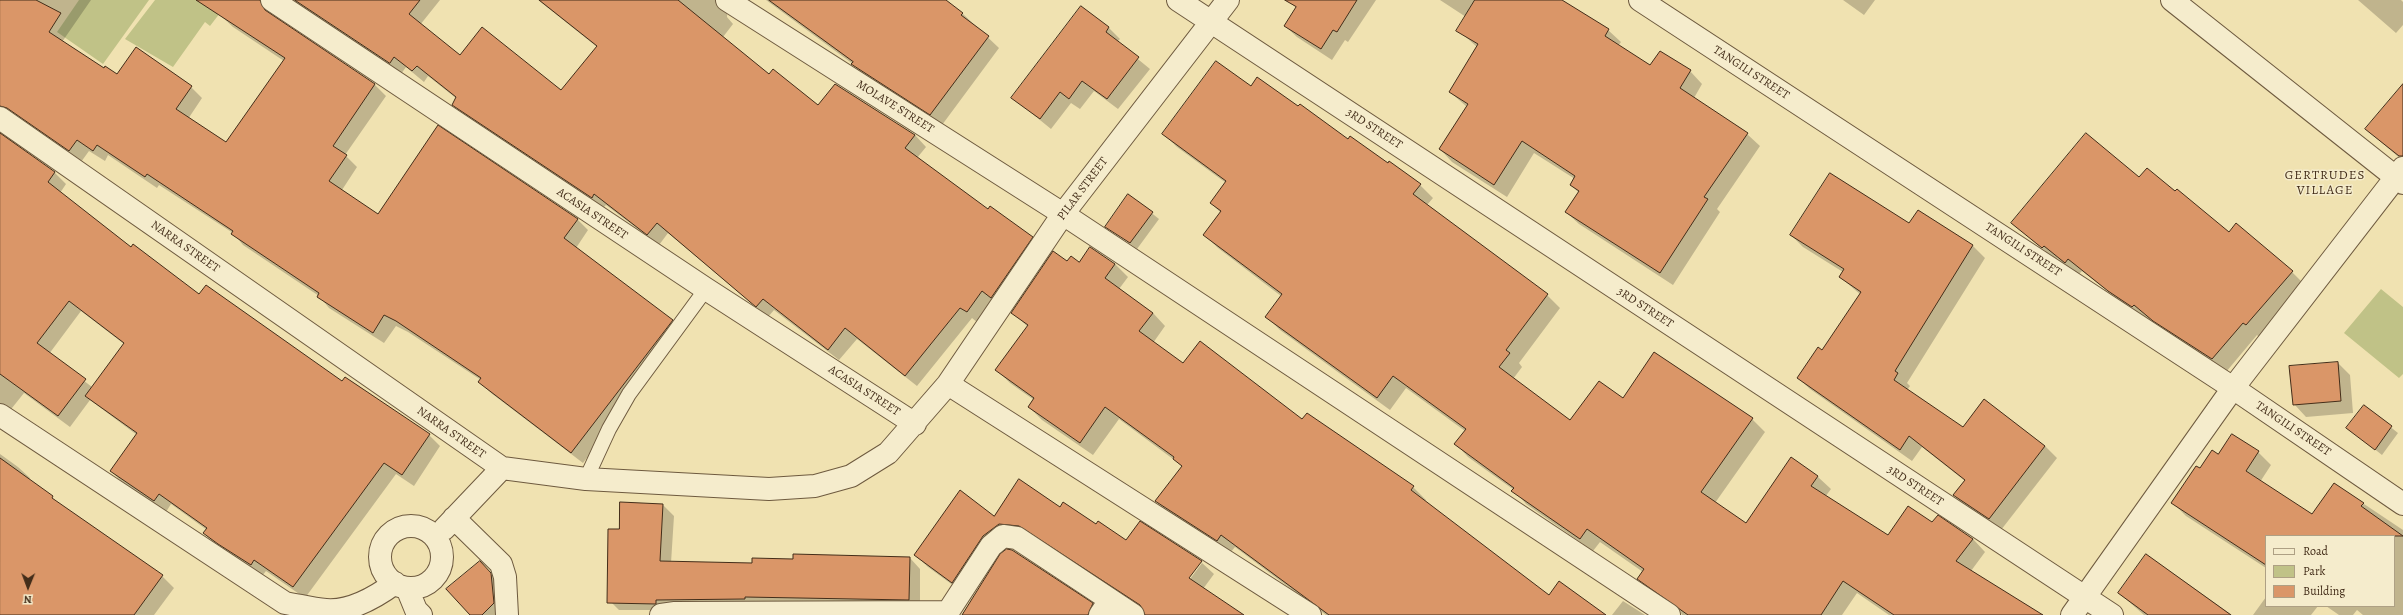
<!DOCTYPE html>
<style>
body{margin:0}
#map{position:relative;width:2403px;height:615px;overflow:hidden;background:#f0e2b1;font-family:Alegreya,serif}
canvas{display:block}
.legend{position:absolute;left:2265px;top:535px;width:130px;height:72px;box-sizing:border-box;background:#f5eccc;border:1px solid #aea084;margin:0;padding:5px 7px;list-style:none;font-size:12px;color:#432d19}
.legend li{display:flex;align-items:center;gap:8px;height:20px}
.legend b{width:20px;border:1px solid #aea084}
.north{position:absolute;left:8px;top:567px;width:40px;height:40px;-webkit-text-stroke:3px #f5eccc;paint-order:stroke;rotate:181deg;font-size:11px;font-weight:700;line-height:16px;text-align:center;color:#432d19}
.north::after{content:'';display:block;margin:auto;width:14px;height:18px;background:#432d19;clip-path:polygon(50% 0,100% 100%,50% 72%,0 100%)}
</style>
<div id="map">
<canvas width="2403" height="615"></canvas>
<ul class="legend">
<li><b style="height:5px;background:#f5eccc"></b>Road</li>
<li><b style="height:11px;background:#c0c287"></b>Park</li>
<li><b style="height:11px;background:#da9668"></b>Building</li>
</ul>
<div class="north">N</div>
</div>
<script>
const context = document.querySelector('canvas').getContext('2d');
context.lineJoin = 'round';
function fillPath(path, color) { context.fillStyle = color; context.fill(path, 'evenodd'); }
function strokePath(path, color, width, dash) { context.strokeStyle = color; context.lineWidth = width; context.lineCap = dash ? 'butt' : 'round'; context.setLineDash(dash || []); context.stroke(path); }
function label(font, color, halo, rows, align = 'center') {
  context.font = font + ' Alegreya,serif'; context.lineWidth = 3; context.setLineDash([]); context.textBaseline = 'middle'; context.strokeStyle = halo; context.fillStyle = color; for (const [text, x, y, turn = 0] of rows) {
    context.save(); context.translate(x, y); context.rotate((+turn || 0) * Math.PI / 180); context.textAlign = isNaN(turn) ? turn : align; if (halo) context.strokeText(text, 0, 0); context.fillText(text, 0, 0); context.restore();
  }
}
fillPath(new Path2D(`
 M79 0H149L103 64 57 32Z
 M155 0H230L210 26 205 22 173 67 125 39Z
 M2381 289 2403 307V374L2399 378 2344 333Z`), '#c0c287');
fillPath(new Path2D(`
 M0 0H91L62 42 104 70 118 76 191 87 202 98 188 119 227 144 284 61 233 27 221 16 232 0H277L270 11 273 17 375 85 386 96 345 155 357 167 342 190 379 215 577 219 588 230 576 248 672 321 683 332 583 463 491 393 480 382 481 380 408 332 396 326 384 343 329 308 319 296 243 245 233 233 159 185 157 188 108 155 105 161 89 151 81 162 0 109Z
 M290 0H440L420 25 460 56 561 91 597 47 538 0H736L728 4 727 17 733 24 723 37 770 75 818 106 915 135 926 147 917 158 988 210 1032 237 1043 249 978 323 972 318 917 386 857 339 839 360 774 310 768 317 668 233 659 245 606 205 603 208 464 116 453 104 457 99 428 76 424 82 406 67 401 74Z
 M766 0H944L962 13 999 48 942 125 863 75 853 64Z
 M1296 0H1376L1348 42 1345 40 1332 60 1297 37 1285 26 1297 8Z
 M1440 0H1560L1608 30 1621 42 1618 46 1651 67 1690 71 1702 84 1694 98 1747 134 1760 146 1717 209 1720 212 1673 285 1579 224 1566 212 1579 193 1571 185 1575 179 1534 153 1507 197 1452 162 1440 149 1467 107 1450 92 1477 47 1458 30 1466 17Z
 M1843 0H1875L1864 15Z
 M2358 0H2401L2403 2V25L2396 33Z
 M1109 28 1120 39 1117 42 1150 69 1118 109 1094 91 1080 109 1071 103 1051 129 1013 98Z
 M1251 88 1348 140 1420 185 1433 198 1427 205 1547 295 1560 308 1519 363 1522 367 1513 379 1571 421 1623 399 1752 419 1765 432 1715 503 1746 524 1791 458 1818 477 1831 489 1825 497 1888 537 1933 523 1938 517 1973 539 1985 552 1971 571 2036 615H1889L1857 593 1842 615H1682L1680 611 1651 592 1638 579 1643 572 1600 542 1593 551 1526 504 1514 490 1468 457 1456 444 1465 431 1406 388 1390 410 1280 330 1267 317 1281 296 1218 248 1205 235 1221 213 1211 203 1226 183 1177 147 1164 134Z
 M2403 90V161L2366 129Z
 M0 132 55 173 66 184 60 193 131 248 200 295 429 435 440 446 414 486 396 474 305 598 266 571 262 576 216 545 204 533 207 530 171 504 166 512 123 483 111 471 137 435 90 400 70 427 24 393 0 423ZM81 311 124 344 92 387 49 354Z
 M2139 178 2175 193 2229 233 2292 272 2305 285 2260 338 2257 335 2226 372 2124 304 2082 271 2078 275 2057 258 2056 260 2012 223Z
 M1129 195 1159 219 1137 249 1106 226Z
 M1918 211 1973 246 1985 258 1907 383 1910 386 1907 390 1963 428 1985 400 2045 446 2057 458 2001 530 1966 507 1954 495 1965 481 1922 447 1912 461 1810 389 1798 378 1822 351 1861 295 1840 277 1843 272 1803 247 1791 235 1909 224Z
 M1090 248 1115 264 1128 277 1119 289 1153 313 1165 326 1153 343 1183 365 1302 420 1307 414 1413 487 1426 500 1425 502 1549 597 1604 615H1326L1235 547 1230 553 1169 514 1156 501 1182 467 1177 462 1119 419 1093 455 1042 420 1029 407 1034 400 1010 383 997 370 1028 327 1013 313 1067 263H1079Z
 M2338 363 2350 375 2353 413 2306 417 2294 404Z
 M2364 406 2398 433 2382 455 2348 428Z
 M2258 452 2271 465 2260 482 2312 515 2334 484 2403 530V615H2363L2357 610 2353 615H2339L2326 606H2394V536H2266V568L2186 516 2173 503 2201 470 2219 456Z
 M0 454 18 467 30 478 29 480 63 507 162 576 174 588 154 615H0Z
 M663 505 674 516 671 563 753 564 794 560 910 558 920 569V610H619L608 599 620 530Z
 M1060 508 1126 541 1201 562 1214 574 1203 589 1242 615H1146L1144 611 1012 536 965 594 928 567 915 555 995 517ZM1199 563H1202L1187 583 1185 582Z
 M1001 555 1092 604 1103 615H962Z
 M2147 555 2232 615H2144L2119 593Z
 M486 569 497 580 500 610 495 615H471Z
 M2266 597V606H2318L2311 615H2253Z
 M1623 601 1645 615H1612Z`), '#0003');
const building = new Path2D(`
 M0 0H36L61 13 49 32 104 68 105 66 117 74 136 47 192 86 176 109 226 142 285 58 196 0H260L265 10 375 84 333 146 347 155 329 181 378 214 438 125 578 219 564 238 673 320 571 453 478 382 481 378 396 321 384 315 373 333 317 297 319 293 231 234 233 231 147 174 145 177 97 145 93 151 77 140 69 151 7 108 0 106Z
 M295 0H420L409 14 460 55 482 27 561 90 597 46 539 0H678L769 74 773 69 818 105 835 84 915 135 905 148 988 209 990 206 1033 237 991 298 982 291 967 312 960 308 905 376 845 328 828 350 763 299 756 307 657 223 647 235 594 194 592 198 452 105 456 97 417 66 412 71 394 57 390 63Z
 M769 0H946L963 13 961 15 989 36 930 115 851 64 853 62Z
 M1285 0H1357L1337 32 1333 30 1321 49 1284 26 1296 7Z
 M1475 0H1562L1609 29 1605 36 1650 65 1660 51 1691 70 1680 88 1748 133 1704 197 1708 199 1660 273 1565 212 1579 191 1570 185 1575 176 1522 141 1494 185 1439 149 1468 104 1449 92 1478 44 1456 31Z
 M1081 6 1109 27 1106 32 1139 57 1107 99 1082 81 1069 99 1060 92 1040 119 1011 98Z
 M1216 61 1251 86 1257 77 1298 106 1300 104 1348 139 1350 136 1388 163 1389 161 1421 184 1413 194 1548 294 1506 350 1510 353 1499 367 1570 420 1599 381 1623 398 1654 352 1753 418 1701 492 1746 523 1791 457 1818 476 1811 486 1888 535 1908 506 1932 522 1938 515 1973 539 1956 561 2043 615H1894L1843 581 1821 615H1688L1637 579 1644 569 1587 529 1580 539 1511 491 1514 488 1454 444 1466 429 1393 376 1377 398 1265 317 1282 294 1203 235 1221 211 1210 203 1226 181 1162 134Z
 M2403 84V156H2399L2365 129Z
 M0 133 55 172 48 182 131 247 133 244 199 294 206 285 342 381 345 377 430 434 402 475 384 463 293 587 254 560 251 565 218 544 203 533 207 528 159 494 154 501 110 471 137 433 85 396 124 343 69 301 37 343 86 379 58 416 0 374Z
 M2086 133 2139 177 2147 168 2175 191 2177 189 2229 232 2236 223 2293 271 2246 325 2243 323 2212 359 2153 321 2134 305 2132 307 2108 291 2068 259 2065 263 2044 246 2042 248 2011 223Z
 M1830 173 1909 223 1918 210 1973 245 1895 371 1898 373 1894 380 1963 427 1984 399 2045 446 1989 519 1953 495 1965 480 1909 436 1900 450 1797 378 1818 347 1822 350 1861 292 1839 277 1844 269 1790 235Z
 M1128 194 1153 212 1130 243 1105 227Z
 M1090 247 1115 264 1105 278 1153 313 1139 331 1183 363 1200 341 1302 419 1307 413 1414 486 1411 490 1549 595 1559 581 1606 615H1329L1221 535 1217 541 1155 501 1182 466 1173 459 1174 457 1105 407 1080 443 1028 407 1034 398 995 370 1028 325 1011 313 1053 251 1067 261 1071 256 1079 262Z
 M2338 362 2341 401 2293 405 2289 366Z
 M2364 405 2392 426 2375 450 2346 428Z
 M2232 434 2259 451 2246 471 2312 514 2334 483 2364 503 2361 506 2403 536H2266V565L2171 503 2196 466 2200 468 2212 450 2218 454Z
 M0 458 53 496 52 498 163 575 134 615H0Z
 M1019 479 1060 507 1063 502 1096 524 1098 521 1126 540 1140 521 1202 561 1189 578 1244 615H1145L1140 605 1019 526 999 524 983 536 952 583 914 555 960 490 994 516Z
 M620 502 663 504 660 561 752 563V558L793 559V554L910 557 909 600 745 597V599L656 600V604L607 603 608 529H619Z
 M1007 549 1012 550 1093 603 1088 615H962L1000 554Z
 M2146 554 2231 615H2148L2118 593Z
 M480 561 491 573 494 603 482 615H470L446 589Z`);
fillPath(building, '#da9668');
strokePath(building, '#432d19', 1);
const service = new Path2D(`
 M586 479 609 429 629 394 706 289`);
const minor = new Path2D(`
 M272 0 706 289 915 424
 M727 0 1063 214 1669 615
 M1178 0 2112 615
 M1640 0 2233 388 2403 504
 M2172 0 2403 183
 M0 118 502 468 586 479 769 489 815 486 851 476 888 453 948 384 1063 214 1228 0
 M948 384 1310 615
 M0 415 285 603C298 605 312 609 326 610 350 612 376 597 395 583
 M454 518 501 564 505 577 507 615
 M380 557a31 31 0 1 1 62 0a31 31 0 1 1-62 0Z
 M444 529 502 468
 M407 588 416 610 421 615
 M661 615 675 613 948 612
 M946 615 991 546 1003 536 1017 538 1133 615
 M1100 615 1110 600
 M2072 615 2233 388 2403 168`);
strokePath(service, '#6e5a3f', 16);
strokePath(minor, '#6e5a3f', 24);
strokePath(service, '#f5eccc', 14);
strokePath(minor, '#f5eccc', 22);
label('12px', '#432d19', '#f5eccc', [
 ["TANGILI STREET",1751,73,33],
 ["MOLAVE STREET",895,107,32],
 ["3RD STREET",1374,129,33],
 ["PILAR STREET",1083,189,-53],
 ["ACASIA STREET",592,214,34],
 ["NARRA STREET",185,247,35],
 ["TANGILI STREET",2023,250,33],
 ["3RD STREET",1645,308,33],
 ["ACASIA STREET",864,391,33],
 ["TANGILI STREET",2293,429,34],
 ["NARRA STREET",451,433,35],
 ["3RD STREET",1915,486,33]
]);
context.letterSpacing = '1px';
label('13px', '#432d19', '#f5eccc', [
 ["GERTRUDES",2325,176],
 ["VILLAGE",2325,191]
]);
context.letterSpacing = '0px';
</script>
